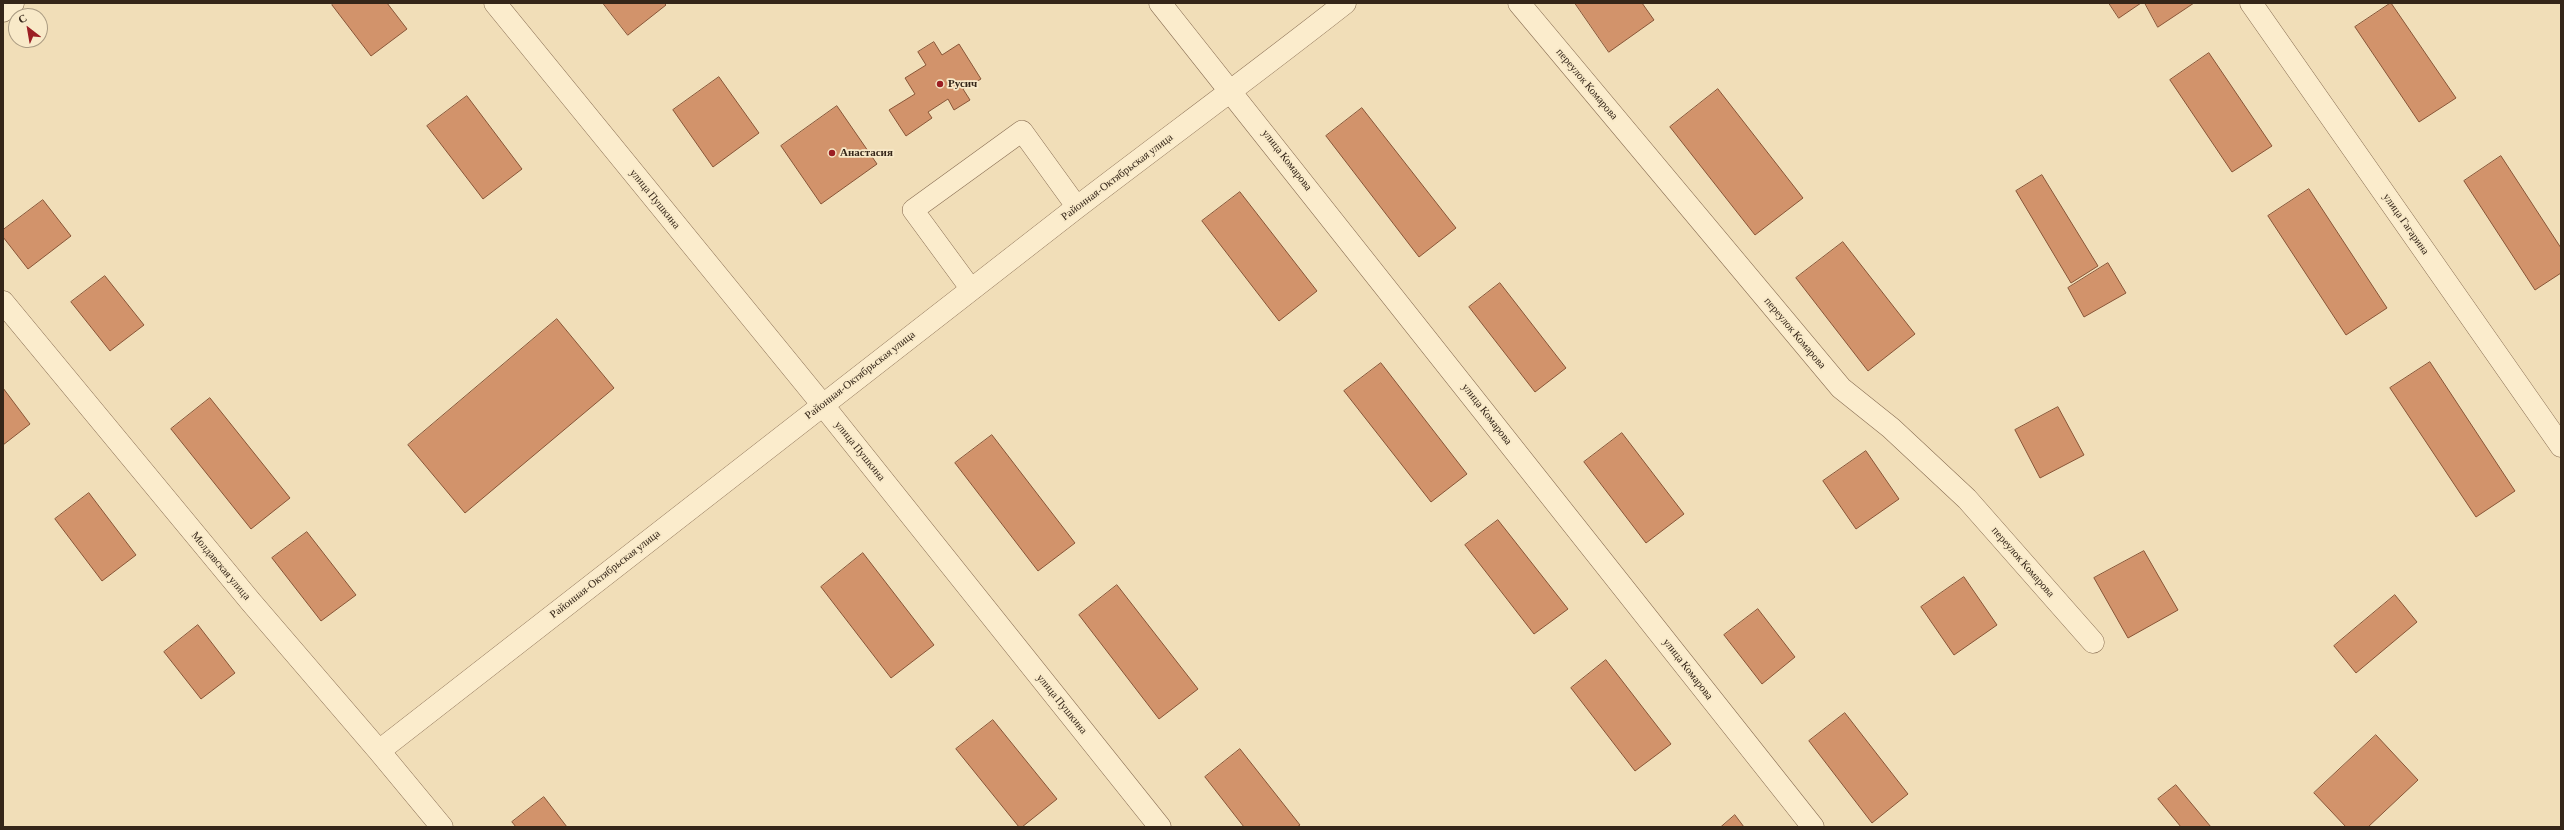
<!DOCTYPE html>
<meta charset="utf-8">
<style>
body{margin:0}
#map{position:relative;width:2564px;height:830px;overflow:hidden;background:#f1deb8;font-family:"Crimson Pro",serif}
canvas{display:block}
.frame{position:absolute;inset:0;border:4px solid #352619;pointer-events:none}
.north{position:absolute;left:8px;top:8px;width:40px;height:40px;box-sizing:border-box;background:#f8e9c8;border:1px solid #aa9b82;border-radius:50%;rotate:329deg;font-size:11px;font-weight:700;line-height:16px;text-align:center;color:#352619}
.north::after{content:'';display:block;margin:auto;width:14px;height:18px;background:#9b1e23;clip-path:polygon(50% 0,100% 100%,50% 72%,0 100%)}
</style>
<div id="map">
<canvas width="2564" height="830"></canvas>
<div class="frame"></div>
<div class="north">С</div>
</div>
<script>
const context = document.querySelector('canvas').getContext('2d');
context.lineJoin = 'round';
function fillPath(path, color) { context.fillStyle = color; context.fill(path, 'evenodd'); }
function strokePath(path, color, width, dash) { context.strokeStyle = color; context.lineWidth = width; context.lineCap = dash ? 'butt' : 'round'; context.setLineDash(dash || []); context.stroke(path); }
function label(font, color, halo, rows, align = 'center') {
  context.font = font + ' "Crimson Pro",serif'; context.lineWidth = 3.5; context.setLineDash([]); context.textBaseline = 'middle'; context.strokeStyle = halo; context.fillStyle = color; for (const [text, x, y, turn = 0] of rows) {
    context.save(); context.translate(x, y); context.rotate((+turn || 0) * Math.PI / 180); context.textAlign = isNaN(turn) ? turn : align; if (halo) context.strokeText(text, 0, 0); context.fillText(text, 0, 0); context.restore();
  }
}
const building = new Path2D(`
 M334 3H387L407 29 371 56 332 5Z
 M603 3H664L666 5 628 35Z
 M1575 3H1642L1654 20 1609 52Z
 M2109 3H2141L2119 18Z
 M2145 3H2194L2158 27Z
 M2391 3 2456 98 2419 122 2355 27Z
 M934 42 942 55 959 44 981 79 963 89 970 100 954 110 948 99 928 112 932 118 906 136 889 110 915 94 905 78 926 65 918 52Z
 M2209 53 2272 146 2232 172 2170 80Z
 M719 77 759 133 713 167 673 110Z
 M1718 89 1803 198 1755 235 1670 127Z
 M467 96 522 169 483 199 427 126Z
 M837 106 877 164 821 204 781 146Z
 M1362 108 1456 228 1419 257 1326 136Z
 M2501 156 2561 248V273L2535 290 2464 181Z
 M2042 175 2098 266 2071 283 2016 191Z
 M2309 189 2387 308 2346 335 2268 216Z
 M1240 192 1317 291 1279 321 1202 221Z
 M43 200 71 236 28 269 3 237V230Z
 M1843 242 1915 334 1868 371 1796 278Z
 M2108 263 2126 293 2084 317 2068 288Z
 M105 276 144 325 110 351 71 302Z
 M1500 283 1566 368 1535 392 1469 307Z
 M557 319 614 388 465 513 408 445Z
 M2430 362 2515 491 2476 517 2390 388Z
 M1381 363 1467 474 1431 502 1344 391Z
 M3 388 30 424 3 445Z
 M210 398 290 498 251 529 171 429Z
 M2058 407 2084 455 2040 478 2015 430Z
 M1622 433 1684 514 1646 543 1584 462Z
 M992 435 1075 543 1038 571 955 463Z
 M1866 451 1899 499 1856 529 1823 481Z
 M89 493 136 555 102 581 55 519Z
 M1498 520 1568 609 1534 634 1465 545Z
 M307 532 356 595 321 621 272 558Z
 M2144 551 2178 610 2128 638 2094 578Z
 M863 553 934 645 891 678 821 587Z
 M1964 577 1997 625 1954 655 1921 607Z
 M1117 585 1198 689 1159 719 1079 615Z
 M2395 595 2417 622 2356 673 2334 646Z
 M1758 609 1795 657 1762 684 1724 635Z
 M198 625 235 673 201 699 164 652Z
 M1606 660 1671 744 1635 771 1571 688Z
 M1845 713 1908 794 1872 823 1809 741Z
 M993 720 1057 799 1022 827H1019L956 749Z
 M2376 735 2418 780 2368 827H2346L2314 793Z
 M1240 749 1300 825 1297 827H1244L1205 777Z
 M2176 785 2211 827H2181L2158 799Z
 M544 797 567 827H516L512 822Z
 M1735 815 1744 827H1721Z`);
fillPath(building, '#d2936b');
strokePath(building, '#885537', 1);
const service = new Path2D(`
 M971 289 913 210 1022 131 1077 207`);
const minor = new Path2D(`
 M495 3 822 404 1160 827
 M1160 3 1813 827
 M1519 3 1841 388 1891 428 1967 499 2093 642
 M2251 3 2561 446
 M3 11 13 3
 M3 302 251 602 379 751 442 827
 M379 751C611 569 843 387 1076 208 1166 139 1256 73 1345 3`);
strokePath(service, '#886d52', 22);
strokePath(minor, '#886d52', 23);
strokePath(service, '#fbeccc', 21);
strokePath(minor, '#fbeccc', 22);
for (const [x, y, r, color] of [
 [940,84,4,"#9b1e23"],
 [832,153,4,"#9b1e23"]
]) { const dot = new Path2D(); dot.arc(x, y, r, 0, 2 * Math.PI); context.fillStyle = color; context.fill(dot); strokePath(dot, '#f8e9c8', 1.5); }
label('bold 11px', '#352619', '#f8e9c8', [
 ["Русич",948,84],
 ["Анастасия",840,153]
], 'left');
label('11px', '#352619', '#f8e9c8', [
 ["переулок Комарова",1587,84,50],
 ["улица Комарова",1287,160,52],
 ["Районная-Октябрьская улица",1117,177,-37],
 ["улица Пушкина",655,199,51],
 ["улица Гагарина",2406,224,55],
 ["переулок Комарова",1795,333,50],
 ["Районная-Октябрьская улица",860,375,-38],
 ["улица Комарова",1487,414,52],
 ["улица Пушкина",860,451,51],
 ["переулок Комарова",2023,562,49],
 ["Молдавская улица",221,566,50],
 ["Районная-Октябрьская улица",605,574,-38],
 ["улица Комарова",1688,669,52],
 ["улица Пушкина",1062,704,51]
]);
</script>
